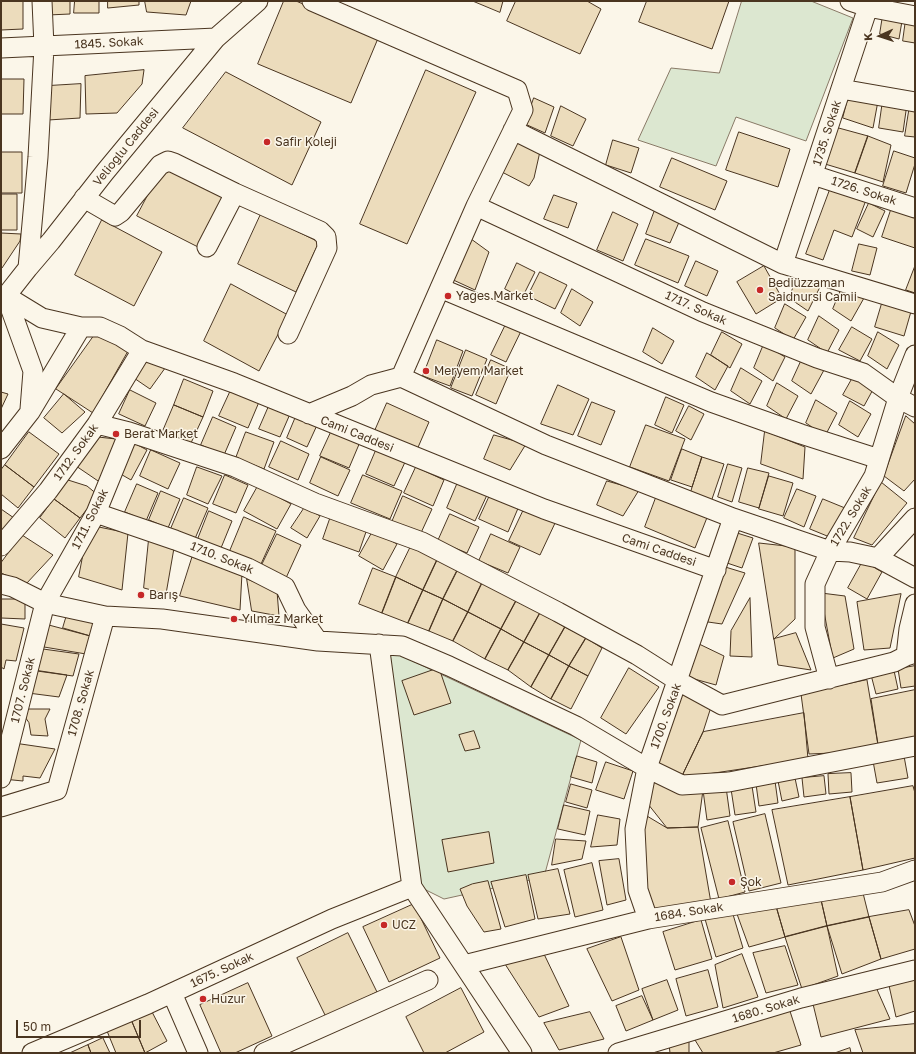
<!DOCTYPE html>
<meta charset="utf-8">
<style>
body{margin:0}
#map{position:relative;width:916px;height:1054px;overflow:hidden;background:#fbf6e9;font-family:"Golos Text",sans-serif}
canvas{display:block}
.frame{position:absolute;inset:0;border:2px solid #4a3520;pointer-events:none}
.north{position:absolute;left:860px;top:16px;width:40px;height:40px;-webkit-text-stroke:3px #fbf6e9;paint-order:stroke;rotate:267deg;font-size:11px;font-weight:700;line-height:16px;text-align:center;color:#4a3520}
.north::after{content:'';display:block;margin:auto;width:14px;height:18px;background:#4a3520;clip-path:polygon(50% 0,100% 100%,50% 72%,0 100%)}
.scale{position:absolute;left:16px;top:1020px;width:125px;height:18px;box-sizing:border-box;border:2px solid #4a3520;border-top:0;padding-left:5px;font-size:12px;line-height:14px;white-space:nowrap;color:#4a3520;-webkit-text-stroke:3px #fbf6e9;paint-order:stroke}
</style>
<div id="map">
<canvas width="916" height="1054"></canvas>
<div class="frame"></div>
<div class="north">K</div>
<div class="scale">50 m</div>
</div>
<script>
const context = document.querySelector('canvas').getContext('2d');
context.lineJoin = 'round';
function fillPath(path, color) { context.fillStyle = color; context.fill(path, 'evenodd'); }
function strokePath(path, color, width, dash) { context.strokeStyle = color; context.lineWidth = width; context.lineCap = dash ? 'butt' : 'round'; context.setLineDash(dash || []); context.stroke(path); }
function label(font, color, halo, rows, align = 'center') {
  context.font = font + ' "Golos Text",sans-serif'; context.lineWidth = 3; context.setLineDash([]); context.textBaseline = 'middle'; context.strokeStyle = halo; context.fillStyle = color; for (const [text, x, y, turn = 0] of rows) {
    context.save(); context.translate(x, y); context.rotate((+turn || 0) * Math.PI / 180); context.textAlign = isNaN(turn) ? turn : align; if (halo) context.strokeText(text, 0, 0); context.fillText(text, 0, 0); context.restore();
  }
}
const green = new Path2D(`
 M742 1H811L853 18 806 141 736 117 716 166 638 140 671 68 719 73Z
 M376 650 400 655 581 740 544 877 444 899 408 881Z`);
fillPath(green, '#dce7d0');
strokePath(green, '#887966', 1);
const building = new Path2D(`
 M1 1H23V29L1 30Z
 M47 1H70V14L48 15Z
 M75 1H99V13H74Z
 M108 1H139V5L108 8Z
 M145 1H191L186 15 147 12Z
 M284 1H296L379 36 351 103 258 64Z
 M473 1H503L500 12Z
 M516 1H587L601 9 580 54 507 21Z
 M647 1H729L712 49 639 22Z
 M883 15 902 21 899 39 880 34Z
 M906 19 915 22V43L903 41Z
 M144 70 142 84 117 113 86 114 85 76Z
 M426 70 476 92 407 244 360 224Z
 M226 72 321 122 292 185 183 128Z
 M1 79H24L23 114H1Z
 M81 84 80 118 48 120V86Z
 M849 95 878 101 873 128 843 118Z
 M534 98 554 107 545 133 525 124Z
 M883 100 907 104 903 132 879 128Z
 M910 105 915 106V137L905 136Z
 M561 106 586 119 573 146 551 136Z
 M835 127 868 136 855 173 825 164Z
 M739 132 790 149 778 187 726 170Z
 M868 136 891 145 883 182 855 173Z
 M515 139 541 147 534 178 529 186 500 171Z
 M613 140 639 148 631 173 606 165Z
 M894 151 915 158V164L906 193 883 186Z
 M1 152H22V193H1Z
 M672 158 727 181 715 210 660 187Z
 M164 165 223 195 200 248 137 216Z
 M831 187 866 200 852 237 834 230 823 260 806 254Z
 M1 194H17V230H1Z
 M554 195 577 203 568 228 544 219Z
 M869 203 885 211 873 237 857 229Z
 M892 207 915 214V248L882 237Z
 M655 210 680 220 670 243 646 234Z
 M613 212 638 224 623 261 597 250Z
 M261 214 319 242 296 292 238 264Z
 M102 220 162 252 134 306 75 275Z
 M1 233 21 234 20 241 2 268H1Z
 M467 236 489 252 475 290 449 278Z
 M646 239 689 256 678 283 635 265Z
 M859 244 877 248 870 275 852 271Z
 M696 261 718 271 707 296 685 286Z
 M517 263 535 272 522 298 505 289Z
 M764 266 782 298 756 314 737 282Z
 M915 266V293L906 290Z
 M540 272 567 285 555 309 528 296Z
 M799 274 820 287 808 311 789 298Z
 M231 284 288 315 259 371 204 341Z
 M843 285 864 298 851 321 833 309Z
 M572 289 593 302 580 326 561 313Z
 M883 300 912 308 904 336 875 327Z
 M785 304 806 317 793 340 775 328Z
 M819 316 839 330 827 353 808 340Z
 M508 320 523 327 506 362 491 355Z
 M852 327 872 339 860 361 839 350Z
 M653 328 674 341 662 364 643 352Z
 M722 332 742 344 730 368 711 355Z
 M878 332 899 345 887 369 868 356Z
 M96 333 128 351 93 413 56 389Z
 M437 340 463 351 450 386 423 376Z
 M764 344 785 357 773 381 754 368Z
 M466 350 487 359 472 396 451 388Z
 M707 353 728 366 715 390 696 377Z
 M145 356 168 364 150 389 131 376Z
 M803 357 824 370 811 394 792 381Z
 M491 360 511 369 496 404 476 395Z
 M741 368 762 381 750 404 731 391Z
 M856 372 876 384 864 406 843 395Z
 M184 379 213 391 203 417 174 405Z
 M777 383 798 396 786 419 767 406Z
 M558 385 589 399 573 435 541 424Z
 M130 390 156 403 145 426 119 414Z
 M231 390 259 402 248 428 219 416Z
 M1 392 8 394 1 409Z
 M64 394 85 412 62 433 44 418Z
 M666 397 684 405 672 433 655 425Z
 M816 400 837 413 825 436 806 423Z
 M850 401 871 414 858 437 839 425Z
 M592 402 615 411 601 445 578 436Z
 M387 403 429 422 416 452 374 433Z
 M174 405 203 417 191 443 163 431Z
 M269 406 290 414 280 437 259 429Z
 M689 406 704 414 691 440 676 431Z
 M297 414 318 423 307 447 287 438Z
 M906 416 915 424V479L904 491 884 476Z
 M213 417 236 427 224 455 201 445Z
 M646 425 685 439 669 481 630 467Z
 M332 430 360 442 349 468 320 456Z
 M765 431 805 447 803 479 761 464Z
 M29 432 59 454 34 487 5 465Z
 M246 432 274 442 264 469 236 458Z
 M494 435 526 444 510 470 484 459Z
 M98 437 116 439 104 485 76 466Z
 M281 441 309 454 298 480 269 467Z
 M132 442 147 450 131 480 117 472Z
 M377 448 406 460 394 486 366 474Z
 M682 449 702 457 692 487 671 480Z
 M151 450 180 463 168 489 140 476Z
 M321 457 350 470 338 496 310 483Z
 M702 457 724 464 711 502 690 495Z
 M728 464 742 468 732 502 718 497Z
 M5 465 34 487 18 508 1 494V470Z
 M197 467 222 476 208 504 187 495Z
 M416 467 444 480 433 506 404 493Z
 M748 468 769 473 759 508 739 502Z
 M225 475 248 485 236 513 213 504Z
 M363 475 402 491 390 519 351 503Z
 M769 476 793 483 783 516 759 509Z
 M68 480 87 486 98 495 80 518 54 499Z
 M607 481 639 490 623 516 597 505Z
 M458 482 487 495 475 521 447 508Z
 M881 482 907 503 872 545 854 538Z
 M137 484 158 493 146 521 125 512Z
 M258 486 291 504 277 529 244 511Z
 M797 489 816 496 804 527 784 518Z
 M161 491 180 499 168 528 149 520Z
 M491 493 519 506 508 532 479 519Z
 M657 495 708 515 695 548 645 527Z
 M403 496 432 509 420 535 392 522Z
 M184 498 208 508 194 541 170 531Z
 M54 499 80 518 65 538 40 518Z
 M823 499 845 508 832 538 810 529Z
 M305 507 320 516 307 538 291 528Z
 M525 507 556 521 540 555 509 541Z
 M1 509 14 518 1 534Z
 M209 511 232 521 221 548 198 539Z
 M450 514 479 527 467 553 438 541Z
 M331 516 367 529 359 552 323 539Z
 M244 517 276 531 261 564 230 551Z
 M89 525 128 533 122 590 79 577Z
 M373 531 397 544 383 570 359 556Z
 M734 532 753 538 742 568 724 562Z
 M277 534 301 545 286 578 261 567Z
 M491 534 520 547 508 573 479 561Z
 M22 535 53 555 26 584 1 573V563Z
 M149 539 174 548 166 594 144 588Z
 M759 543 795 547V619L774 639Z
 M412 544 438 558 423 590 396 577Z
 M193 555 242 573 240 610 180 596Z
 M438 558 458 569 443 599 423 590Z
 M863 561 882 572 867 599 848 588Z
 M722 566 745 573 722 624 708 622Z
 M373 568 396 577 382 613 359 604Z
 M458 569 482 583 468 612 443 599Z
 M396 577 423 590 408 623 382 613Z
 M247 579 277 591 279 616 252 611Z
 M482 583 516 601 501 629 468 612Z
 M423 590 443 599 429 631 408 623Z
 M821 593 845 596 854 649 833 658Z
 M901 594 890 648 864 650 857 602Z
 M750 598 752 657 730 656 731 631Z
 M1 599H25V619L1 618Z
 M443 599 468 612 453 641 429 631Z
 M516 601 540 613 524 642 501 629Z
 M69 608 105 616 94 637 63 628Z
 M468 612 501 629 485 659 453 641Z
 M540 613 565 627 549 655 524 642Z
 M1 624 24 628 16 661 6 660 4 669 1 667Z
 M45 624 94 637 86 654 38 646Z
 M565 627 586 638 569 666 549 655Z
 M501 629 524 642 508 670 485 659Z
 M796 633 811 670 778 665 774 639Z
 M586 638 602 648 588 676 569 666Z
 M524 642 549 655 531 687 508 670Z
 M697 643 724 656 716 685 687 677Z
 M43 649 79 654 73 676 37 671Z
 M549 655 569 666 551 699 531 687Z
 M569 666 588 676 571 709 551 699Z
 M893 666 898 689 876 694 870 671Z
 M915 666V686L901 688 898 669Z
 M439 668 451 703 414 715 402 681Z
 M629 668 659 687 626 734 601 718Z
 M34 670 67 675 59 697 28 693Z
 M867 680 879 751 809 754 801 694Z
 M682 689 711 707 703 732 681 778 656 765Z
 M915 690V745L879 751 871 699Z
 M20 709H50L45 719 48 736 31 735 29 723Z
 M804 713 808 759 681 778 703 732Z
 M474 731 480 748 465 751 459 735Z
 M14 743 55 749 40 778 23 776V781L3 779Z
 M577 756 597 762 592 783 571 777Z
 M904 756 908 778 877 783 873 761Z
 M606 762 633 771 624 799 596 790Z
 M851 773 852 792 829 794 828 774Z
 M824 776 826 794 804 797 802 778Z
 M795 778 799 797 782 801 778 781Z
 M651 781 703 790 698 827 667 828 648 804Z
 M775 781 778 803 759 806 756 784Z
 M571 784 592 790 587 808 566 802Z
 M752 786 756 812 735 815 731 789Z
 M913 786 915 793V858L863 870 850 797Z
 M726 787 730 816 707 820 703 790Z
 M850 797 863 870 788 885 772 810Z
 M564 805 590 811 585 835 558 829Z
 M765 814 781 883 749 891 733 822Z
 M598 815 620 819 617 845 591 847Z
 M647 816 667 828 698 827 711 903 646 914 637 876 642 835Z
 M728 821 745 892 719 899 701 828Z
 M489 832 494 863 448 872 442 840Z
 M556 839 586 841 582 859 552 865Z
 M619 859 626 900 607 905 599 861Z
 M592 863 603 910 575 917 564 870Z
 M558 869 570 914 538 919 528 875Z
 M526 875 535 919 505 927 491 882Z
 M488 881 501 929 484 932 467 906 460 889 472 884Z
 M862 889 869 917 827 926 819 891Z
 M819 891 827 926 785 937 776 906Z
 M414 904 440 958 389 982 363 927Z
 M776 906 785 937 749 947 737 914Z
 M909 910 915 926V949L881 959 869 917Z
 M732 911 743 948 716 957 705 919Z
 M869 917 881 959 842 974 827 926Z
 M701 920 712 959 675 970 663 932Z
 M827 926 838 976 802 989 785 937Z
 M348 933 377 992 326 1017 297 958Z
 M621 937 639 990 612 1001 587 949Z
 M785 946 798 985 766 993 753 953Z
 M544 954 569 1006 539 1017 505 964Z
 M742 954 758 997 723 1008 715 965Z
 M708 970 718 1007 686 1016 676 979Z
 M915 975V1011L896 1017 888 981Z
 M667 980 678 1010 653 1020 642 989Z
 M248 983 272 1036 235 1053H221L200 1005Z
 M875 985 890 1019 821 1037 813 1004Z
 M461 988 484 1032 445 1053H424L406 1017Z
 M642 996 653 1020 626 1031 616 1006Z
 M787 1002 801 1045 773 1053H703L695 1040Z
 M150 1008 167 1041 145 1053 130 1017Z
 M590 1012 604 1039 559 1050 544 1023Z
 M130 1017 145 1053H116L107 1031Z
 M915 1024V1053H863L855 1030Z
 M103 1038 110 1053H91L88 1045Z
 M689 1040V1053H670L669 1044Z
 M88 1045 91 1053H70Z
 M850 1048 851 1053H835Z`);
fillPath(building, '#ecdcbc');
strokePath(building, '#4a3520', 1);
const minor = new Path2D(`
 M312 1 517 90 523 110 476 206 401 377
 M850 1 868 7 915 16
 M1 48 216 38
 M841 89 915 102
 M513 130 783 264 915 304
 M813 175 915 208
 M84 198 115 216 121 212 160 165 168 161 174 163 235 193 320 231 326 237 327 248 288 334
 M476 206 703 312 817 358 863 373 898 398 915 407
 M207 247 235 193
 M783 264 870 1
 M28 268 38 157 44 47 42 1
 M440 288 711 402 801 434 879 459
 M6 296 33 371 30 409
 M1 298 6 296 42 318 81 327H100L120 336 142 350 234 383 544 509 716 570
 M1 300 6 296 28 268 51 241 105 172 216 38 258 1
 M309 414 352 396 371 385 401 377 546 445 733 518 830 551 850 552 878 558 915 578
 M97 424 129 432 235 467 315 503 422 542 558 612 637 655 678 681 722 705 894 662 906 656 915 653
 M1 449 30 412 81 327
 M96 513 175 540 248 568 285 587 296 610 318 641
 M1 546 48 491 97 424 142 350
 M878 558 915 518
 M1 584 13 587 45 603 105 616 162 619 318 641 402 646 449 666 576 726 647 768 682 785 729 782 915 746
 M379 644 412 887 522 1053
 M906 656 909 629 915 604
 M829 679 815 627V584L830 551 874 476 898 398 915 355
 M1 778 45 603 96 513 129 432
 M1 807 57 790 105 616
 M648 919 638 890 635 829 647 768 733 518
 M464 965 648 919 882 882 915 870
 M172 993 198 1053
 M32 1053 148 1004 332 919 412 887
 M264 1053 428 980
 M618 1053 801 998 915 970`);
strokePath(minor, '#4a3520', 21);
strokePath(minor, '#fbf6e9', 19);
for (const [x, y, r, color] of [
 [267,142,4,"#c62828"],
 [760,290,4,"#c62828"],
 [448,296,4,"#c62828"],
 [426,371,4,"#c62828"],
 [116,434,4,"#c62828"],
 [141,595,4,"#c62828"],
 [234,619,4,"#c62828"],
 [732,882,4,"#c62828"],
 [384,925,4,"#c62828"],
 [203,999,4,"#c62828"]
]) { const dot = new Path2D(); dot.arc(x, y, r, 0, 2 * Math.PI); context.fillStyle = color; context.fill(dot); strokePath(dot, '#fbf6e9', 1.5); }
label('12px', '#4a3520', '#fbf6e9', [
 ["1845. Sokak",109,43,-3],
 ["1735. Sokak",827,133,-72],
 ["Velioğlu Caddesi",126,147,-51],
 ["1726. Sokak",864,191,18],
 ["1717. Sokak",696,308,24],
 ["Cami Caddesi",357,434,22],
 ["1712. Sokak",76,452,-54],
 ["1722. Sokak",851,516,-59],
 ["1711. Sokak",90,519,-63],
 ["Cami Caddesi",659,550,19],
 ["1710. Sokak",222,558,22],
 ["1707. Sokak",23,690,-76],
 ["1708. Sokak",81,703,-74],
 ["1700. Sokak",666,716,-70],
 ["1684. Sokak",689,912,-9],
 ["1675. Sokak",222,970,-25],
 ["1680. Sokak",766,1009,-17]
]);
label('12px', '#4a3520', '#fbf6e9', [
 ["Safir Koleji",275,142],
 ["Bediüzzaman",768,283],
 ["Saidnursi Camii",768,297],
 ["Yages Market",456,296],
 ["Meryem Market",434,371],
 ["Berat Market",124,434],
 ["Barış",149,595],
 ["Yılmaz Market",242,619],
 ["Şok",740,882],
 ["UCZ",392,925],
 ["Huzur",211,999]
], 'left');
</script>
